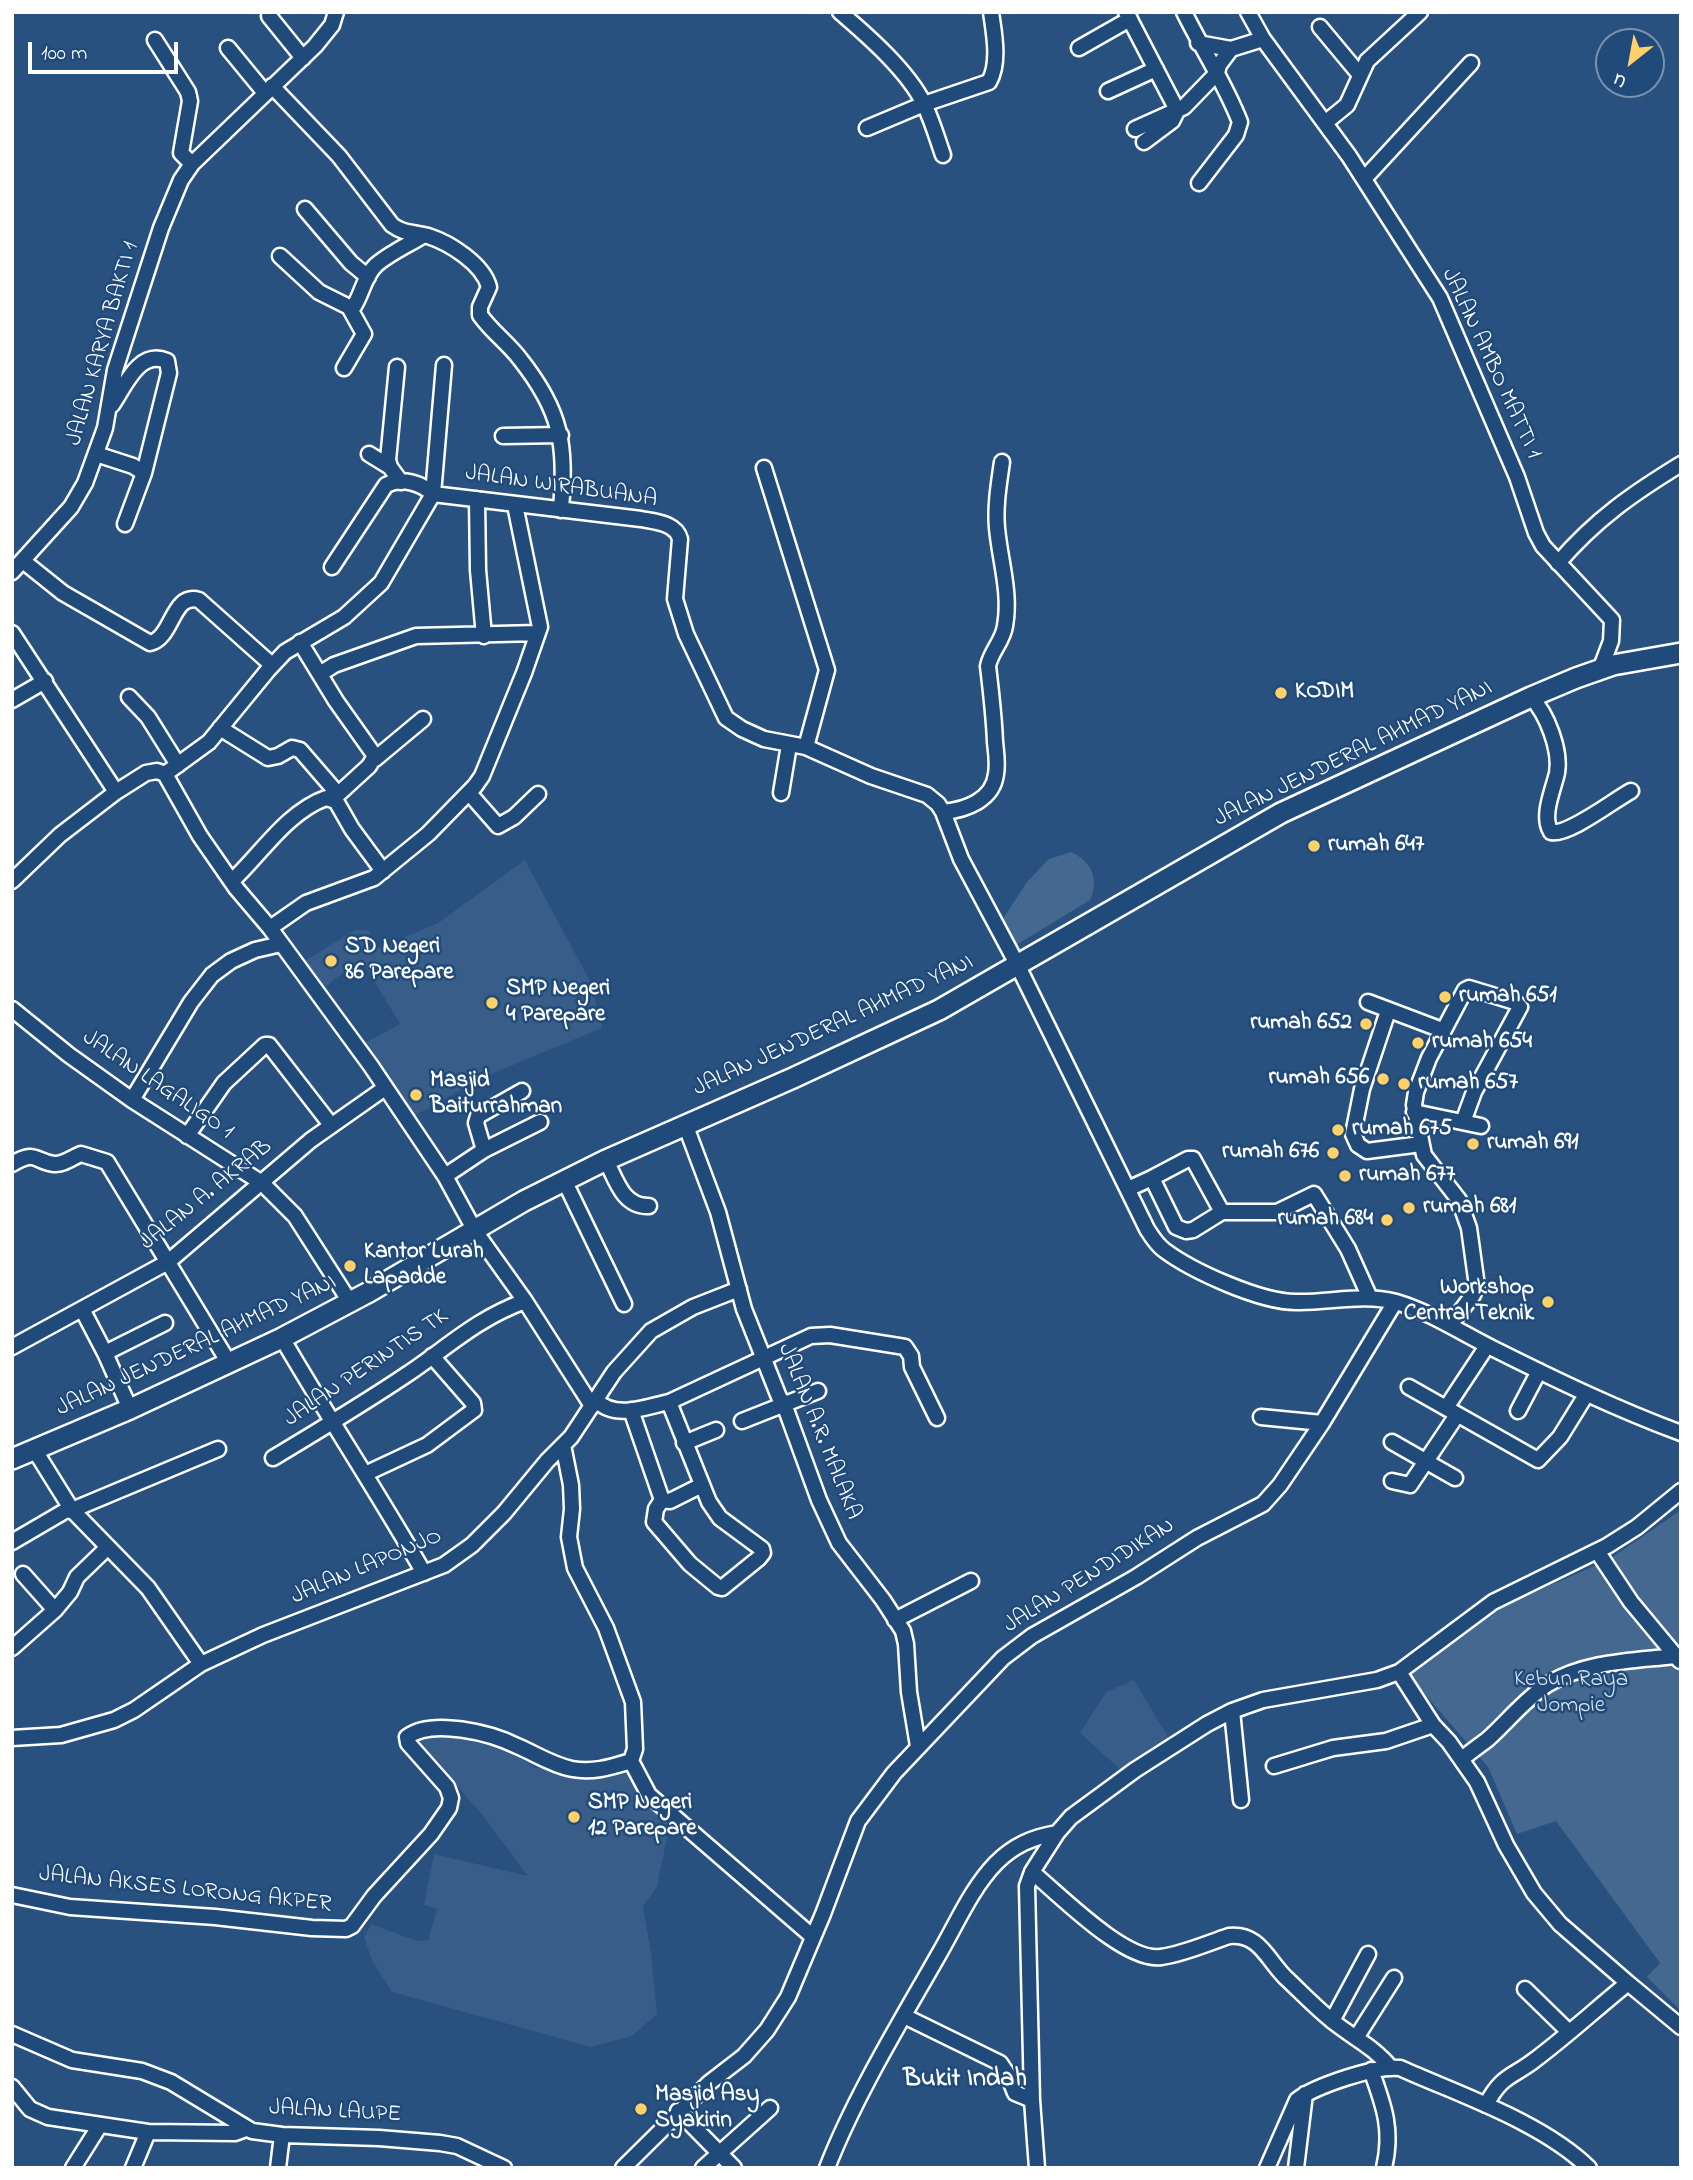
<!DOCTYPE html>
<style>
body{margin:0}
#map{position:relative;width:1693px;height:2180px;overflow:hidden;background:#28517f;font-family:"Indie Flower",sans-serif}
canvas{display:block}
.frame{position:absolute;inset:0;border:14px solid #fff;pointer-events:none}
.north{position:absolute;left:1595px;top:28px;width:70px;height:70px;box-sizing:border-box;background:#1f4a7a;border:2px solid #7992af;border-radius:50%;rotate:211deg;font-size:19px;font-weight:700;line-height:28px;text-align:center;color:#fff}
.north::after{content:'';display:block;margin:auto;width:24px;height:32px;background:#ffd166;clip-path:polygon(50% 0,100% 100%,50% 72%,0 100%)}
.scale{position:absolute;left:28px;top:42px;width:150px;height:32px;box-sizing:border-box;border:4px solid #fff;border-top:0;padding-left:9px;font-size:21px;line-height:24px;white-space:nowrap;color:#fff;-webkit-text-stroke:5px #1f4a7a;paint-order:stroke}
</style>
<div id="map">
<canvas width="1693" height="2180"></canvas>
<div class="frame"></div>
<div class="north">U</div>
<div class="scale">100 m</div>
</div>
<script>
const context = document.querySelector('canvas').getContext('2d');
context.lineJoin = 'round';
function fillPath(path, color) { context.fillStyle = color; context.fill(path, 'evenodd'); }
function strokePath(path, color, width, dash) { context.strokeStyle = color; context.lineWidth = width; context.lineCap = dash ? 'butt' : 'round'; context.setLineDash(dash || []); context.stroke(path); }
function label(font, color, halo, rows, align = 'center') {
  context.font = font + ' "Indie Flower",sans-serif'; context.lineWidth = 5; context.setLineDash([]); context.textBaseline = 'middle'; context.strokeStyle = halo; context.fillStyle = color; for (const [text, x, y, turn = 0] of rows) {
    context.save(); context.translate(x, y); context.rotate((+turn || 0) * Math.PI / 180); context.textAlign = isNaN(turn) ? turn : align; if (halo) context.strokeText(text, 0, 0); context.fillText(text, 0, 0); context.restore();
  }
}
fillPath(new Path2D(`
 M525 860 591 983 602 1028 484 1077 409 1119 361 1045 400 1024 361 959 320 991 300 964 355 930H368L379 948 438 923Z
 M1134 1680 1171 1742 1123 1772 1080 1733 1106 1692Z
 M450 1737 504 1748 534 1767 580 1778 628 1769 670 1822 657 1887 643 1906 651 1953 657 2014 632 2036 591 2047 392 1992 373 1962 364 1938 371 1924 417 1941 428 1940 437 1909 424 1905 434 1854 528 1876 480 1812 415 1738Z`), '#375d88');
fillPath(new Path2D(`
 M1071 852C1091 861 1100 879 1090 900L1013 947 1002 920 1027 882 1049 859Z
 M1681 1510V2011L1647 1977 1660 1963 1556 1821 1517 1834 1488 1767 1409 1676 1468 1629 1510 1603 1610 1559Z`), '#446890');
const minor = new Path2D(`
 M840 12C868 36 908 71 924 104 932 120 937 138 943 155
 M1126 12 1177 110
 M1184 12C1202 49 1225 83 1240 122L1236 135 1199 183
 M1248 12 1263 39 1349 156 1440 298 1517 477 1536 533 1543 546 1612 620 1611 641 1600 670
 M269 16 303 58
 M1320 27 1360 75
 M1198 43 1231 49 1263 39
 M228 48 265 93
 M1079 48 1130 19
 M272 86 339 156 392 225C404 234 414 232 428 236 450 243 483 264 489 287L480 307V315C491 331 508 343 520 359 562 412 566 444 561 510
 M1108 91 1156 69
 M1325 123 1347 105 1367 61 1420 12
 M867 128 924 104 989 82C1000 63 994 33 991 12
 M1135 129 1184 107 1217 73 1219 65 1231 49
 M1144 142 1172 121 1177 111
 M192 164 315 46 332 25 336 12
 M1364 179 1471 63
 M305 209 351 263 368 277
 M280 256 319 292 349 307 354 306C362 294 364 277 375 266 386 255 410 244 424 235
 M397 367 388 460 390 467 401 482
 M344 368 364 334 349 307
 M112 405C125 386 139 349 167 361L169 373 144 473
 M503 436 561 435
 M96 454 133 466 144 473 125 524
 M369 454 390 467
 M764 468 827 670 806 747
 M477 499 478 570 484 636
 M23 561 63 593 150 643C173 638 172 592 199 600L272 665
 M1558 563C1596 519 1632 494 1681 464
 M332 567 386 485C402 477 421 483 433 494L444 365
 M12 572 71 507 85 483 105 428 115 370 161 228 181 180 192 164 181 153 190 101 188 92 155 40
 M12 633 116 792
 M300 642 336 701 375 756 369 766 333 799
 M320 674 334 665 416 636 538 633
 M129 697 148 717 178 765
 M1531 697C1547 714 1561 750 1557 773 1553 791 1541 816 1551 832 1568 836 1614 800 1631 791
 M12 700 45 681
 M220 728 268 758 278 756 292 748 300 750 338 794
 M375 759 423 719
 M165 774 209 742 268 670 285 652 344 617 381 583 433 494 641 519C656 522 676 523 680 539L675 599 686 634 726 718 742 729 764 739 806 747 871 776 927 795 938 804 943 812 961 859 1017 964 1147 1229C1152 1237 1156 1244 1164 1250 1192 1271 1260 1302 1296 1302 1329 1303 1363 1293 1396 1302 1430 1312 1460 1332 1492 1348 1554 1379 1616 1409 1681 1433
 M165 774 200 836 236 888 270 928 371 1066 445 1176 475 1231 525 1301 592 1406
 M469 793 498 826 514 817 538 794
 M781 793 789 745
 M943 812C966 810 993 800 996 774 998 764 996 752 995 742 994 716 991 691 988 666 991 651 1003 641 1005 626 1011 593 1000 561 997 528 995 506 999 483 1002 462
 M12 881 60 835 116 792 146 773 157 771 165 774
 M232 881C261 854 287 812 326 798L336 801 352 829 383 871
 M270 928 306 903 374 878 428 834 475 786 482 776 524 673 540 627 515 505
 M1368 1002 1442 1030
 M12 1009 69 1055 132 1100 262 1183 295 1216 350 1302
 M1388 1011 1362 1089 1353 1134 1358 1145 1367 1151 1421 1144
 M132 1100 191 1002 212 975 231 961 255 950 281 944
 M1414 1112 1481 1126
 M685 1124 718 1212 744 1309 779 1397 784 1404 819 1500 839 1543 883 1600 903 1631 906 1644 909 1692 918 1746
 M187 1136 224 1083 265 1045H269L331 1125
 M484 1150 476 1123 478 1116 522 1091
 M606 1160C616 1180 623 1207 649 1206
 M12 1164C36 1149 35 1162 54 1164 63 1165 73 1157 81 1154L107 1162 229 1363
 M445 1176 484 1150 540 1122
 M1152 1178 1188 1159H1193L1222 1212
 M564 1180 624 1304
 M1128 1189 1152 1178 1176 1227 1186 1231 1193 1230 1222 1212H1277L1314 1194 1348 1249 1370 1298
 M82 1309 105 1353 130 1409
 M1450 1325 1473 1295 1477 1286 1469 1228 1459 1200 1424 1155 1414 1105 1416 1092 1429 1058 1465 990 1469 988 1515 1002 1520 1007 1474 1092 1463 1122
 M282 1338C328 1417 378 1493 424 1573
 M12 1347 168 1262 311 1140 385 1088
 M105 1353 165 1323
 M1409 1387 1538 1460 1560 1437 1586 1395
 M596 1400C615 1420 645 1407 669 1402
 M1446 1408 1487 1346
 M631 1410 662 1500 670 1501 700 1486
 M1518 1411 1539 1371
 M1261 1417 1322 1423
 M742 1421 818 1391
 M1392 1442 1455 1478
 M684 1443 716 1430
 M563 1445 571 1485 572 1509 569 1537 575 1568 606 1628 633 1702 635 1749 631 1761 649 1795 813 1937
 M34 1449 72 1510 148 1588 201 1664
 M273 1458C318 1431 363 1404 406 1375 448 1347 476 1319 525 1301
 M365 1474 427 1445 474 1410 473 1403 432 1356
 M1392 1481 1410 1485 1457 1415
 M662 1500 656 1509 654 1522 690 1564 718 1587 722 1588 759 1558 763 1553 762 1549 720 1518 709 1502 669 1402 811 1336 830 1335 905 1347 911 1356 912 1367 937 1418
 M12 1542 65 1511 72 1510 218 1449
 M1597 1551 1631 1602 1680 1661
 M23 1574 55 1610
 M895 1620 971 1581
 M12 1648 55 1610 70 1592 77 1577 108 1547
 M1399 1672 1433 1725 1449 1742 1477 1782 1506 1845 1534 1893 1560 1924 1628 1983
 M1232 1711 1241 1800
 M12 1738 61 1735 114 1720 134 1710 201 1664 263 1635 444 1565 472 1545 504 1513 547 1461 571 1437 614 1372 651 1331 693 1307 739 1289
 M1462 1759C1470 1752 1479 1746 1488 1739 1508 1721 1525 1699 1548 1684 1587 1661 1632 1661 1675 1656
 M1274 1766 1333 1748 1386 1741 1433 1725
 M1032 1872C1060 1895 1125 1962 1161 1957 1184 1954 1208 1943 1229 1936 1260 1933 1267 1960 1287 1979 1302 1993 1318 2010 1335 2023 1354 2038 1375 2048 1390 2067
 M12 1895 70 1907 215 1917 312 1928 346 1929 352 1926 374 1896 431 1834 449 1808 451 1798 447 1787 408 1743 407 1737C432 1718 491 1733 517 1746 536 1754 552 1765 572 1769 593 1773 611 1767 631 1761
 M1525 1989 1568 2031
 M904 2016 1000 2063 1008 2075 1015 2093 1032 2100
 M1332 2021 1368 1954
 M12 2034 72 2060 142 2071 171 2082 252 2131 282 2135 379 2138 440 2143 457 2146 504 2168
 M1356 2038 1394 1978
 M1371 2070C1384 2106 1393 2130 1384 2168
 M12 2087 30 2109 48 2117 148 2132 235 2133 246 2129
 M1486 2105C1502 2074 1512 2078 1536 2059 1568 2035 1597 2008 1628 1983L1681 2027
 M678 2111 734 2168
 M73 2168 100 2125
 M133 2168 148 2132
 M278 2168 282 2135
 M623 2168 709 2083 744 2056 767 2030 788 1997 823 1914 858 1821 894 1773 1003 1658 1032 1636 1136 1577 1197 1538 1263 1504 1280 1485 1322 1423 1395 1302
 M703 2168 770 2108
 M827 2168C855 2096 901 2021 939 1954 957 1923 971 1889 996 1863 1014 1845 1033 1837 1057 1833
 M1037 2168 1032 2100 1027 1886 1032 1872 1057 1833 1071 1817 1135 1770 1207 1724 1232 1711 1263 1700 1377 1680 1399 1672 1493 1602 1607 1546 1637 1527 1681 1491
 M1267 2168 1297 2100C1315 2086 1377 2065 1400 2068 1460 2095 1542 2122 1589 2168
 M1296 2168 1305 2094`);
const highway = new Path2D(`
 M12 1459 130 1409 282 1338 369 1292 524 1201 604 1161 793 1078 939 1010 1281 813 1531 697 1576 678 1613 665 1681 653`);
strokePath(minor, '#fff', 19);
strokePath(highway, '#fff', 24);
strokePath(minor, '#1f4a7a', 14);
strokePath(highway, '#1f4a7a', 19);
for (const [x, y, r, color] of [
 [1281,693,7,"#ffd166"],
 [1314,846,7,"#ffd166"],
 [331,961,7,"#ffd166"],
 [1445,997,7,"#ffd166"],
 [492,1003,7,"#ffd166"],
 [1366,1024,7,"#ffd166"],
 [1418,1043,7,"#ffd166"],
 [1383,1079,7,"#ffd166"],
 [1404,1084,7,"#ffd166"],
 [416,1095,7,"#ffd166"],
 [1338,1130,7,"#ffd166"],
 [1473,1144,7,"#ffd166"],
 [1333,1153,7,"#ffd166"],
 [1345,1176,7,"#ffd166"],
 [1409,1208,7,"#ffd166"],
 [1387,1220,7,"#ffd166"],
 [350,1266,7,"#ffd166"],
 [1548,1302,7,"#ffd166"],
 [574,1817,7,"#ffd166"],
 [641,2109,7,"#ffd166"]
]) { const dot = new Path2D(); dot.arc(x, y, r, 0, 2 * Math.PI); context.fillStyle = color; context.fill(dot); strokePath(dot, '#1f4a7a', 2.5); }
label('23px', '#fff', '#1f4a7a', [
 ["JALAN KARYA BAKTI 1",104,344,-74],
 ["JALAN AMBO MATTI 1",1490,364,65],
 ["JALAN WIRABUANA",561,488,8],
 ["JALAN JENDERAL AHMAD YANI",1354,755,-26],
 ["JALAN JENDERAL AHMAD YANI",834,1027,-25],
 ["JALAN LAGALIGO 1",157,1086,34],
 ["JALAN A. AKRAB",207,1196,-39],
 ["JALAN JENDERAL AHMAD YANI",197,1347,-25],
 ["JALAN PERINTIS TK",367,1369,-34],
 ["JALAN A.R. MALAKA",818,1432,68],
 ["JALAN LAPONJO",367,1568,-23],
 ["JALAN PENDIDIKAN",1090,1577,-32],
 ["JALAN AKSES LORONG AKPER",185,1891,6],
 ["JALAN LAUPE",335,2113,3]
]);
label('bold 23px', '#fff', '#1f4a7a', [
 ["KODIM",1295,693],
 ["rumah 647",1328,846],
 ["SD Negeri",345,948],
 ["86 Parepare",345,974],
 ["SMP Negeri",506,990],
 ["4 Parepare",506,1016],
 ["rumah 651",1459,997],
 ["rumah 652",1352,1024,"right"],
 ["rumah 654",1432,1043],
 ["rumah 656",1369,1079,"right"],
 ["Masjid",430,1082],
 ["Baiturrahman",430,1108],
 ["rumah 657",1418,1084],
 ["rumah 675",1352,1130],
 ["rumah 691",1487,1144],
 ["rumah 676",1319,1153,"right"],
 ["rumah 677",1359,1176],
 ["rumah 681",1423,1208],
 ["rumah 684",1373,1220,"right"],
 ["Kantor Lurah",364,1253],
 ["Lapadde",364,1279],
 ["Workshop",1534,1289,"right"],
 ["Central Teknik",1534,1315,"right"],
 ["SMP Negeri",588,1804],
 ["12 Parepare",588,1830],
 ["Masjid Asy",655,2096],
 ["Syakirin",655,2122]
], 'left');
label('23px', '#dae1e9', '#1f4a7a', [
 ["Kebun Raya",1571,1681],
 ["Jompie",1571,1707]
]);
label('bold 26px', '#fff', '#1f4a7a', [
 ["Bukit Indah",965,2081]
]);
</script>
